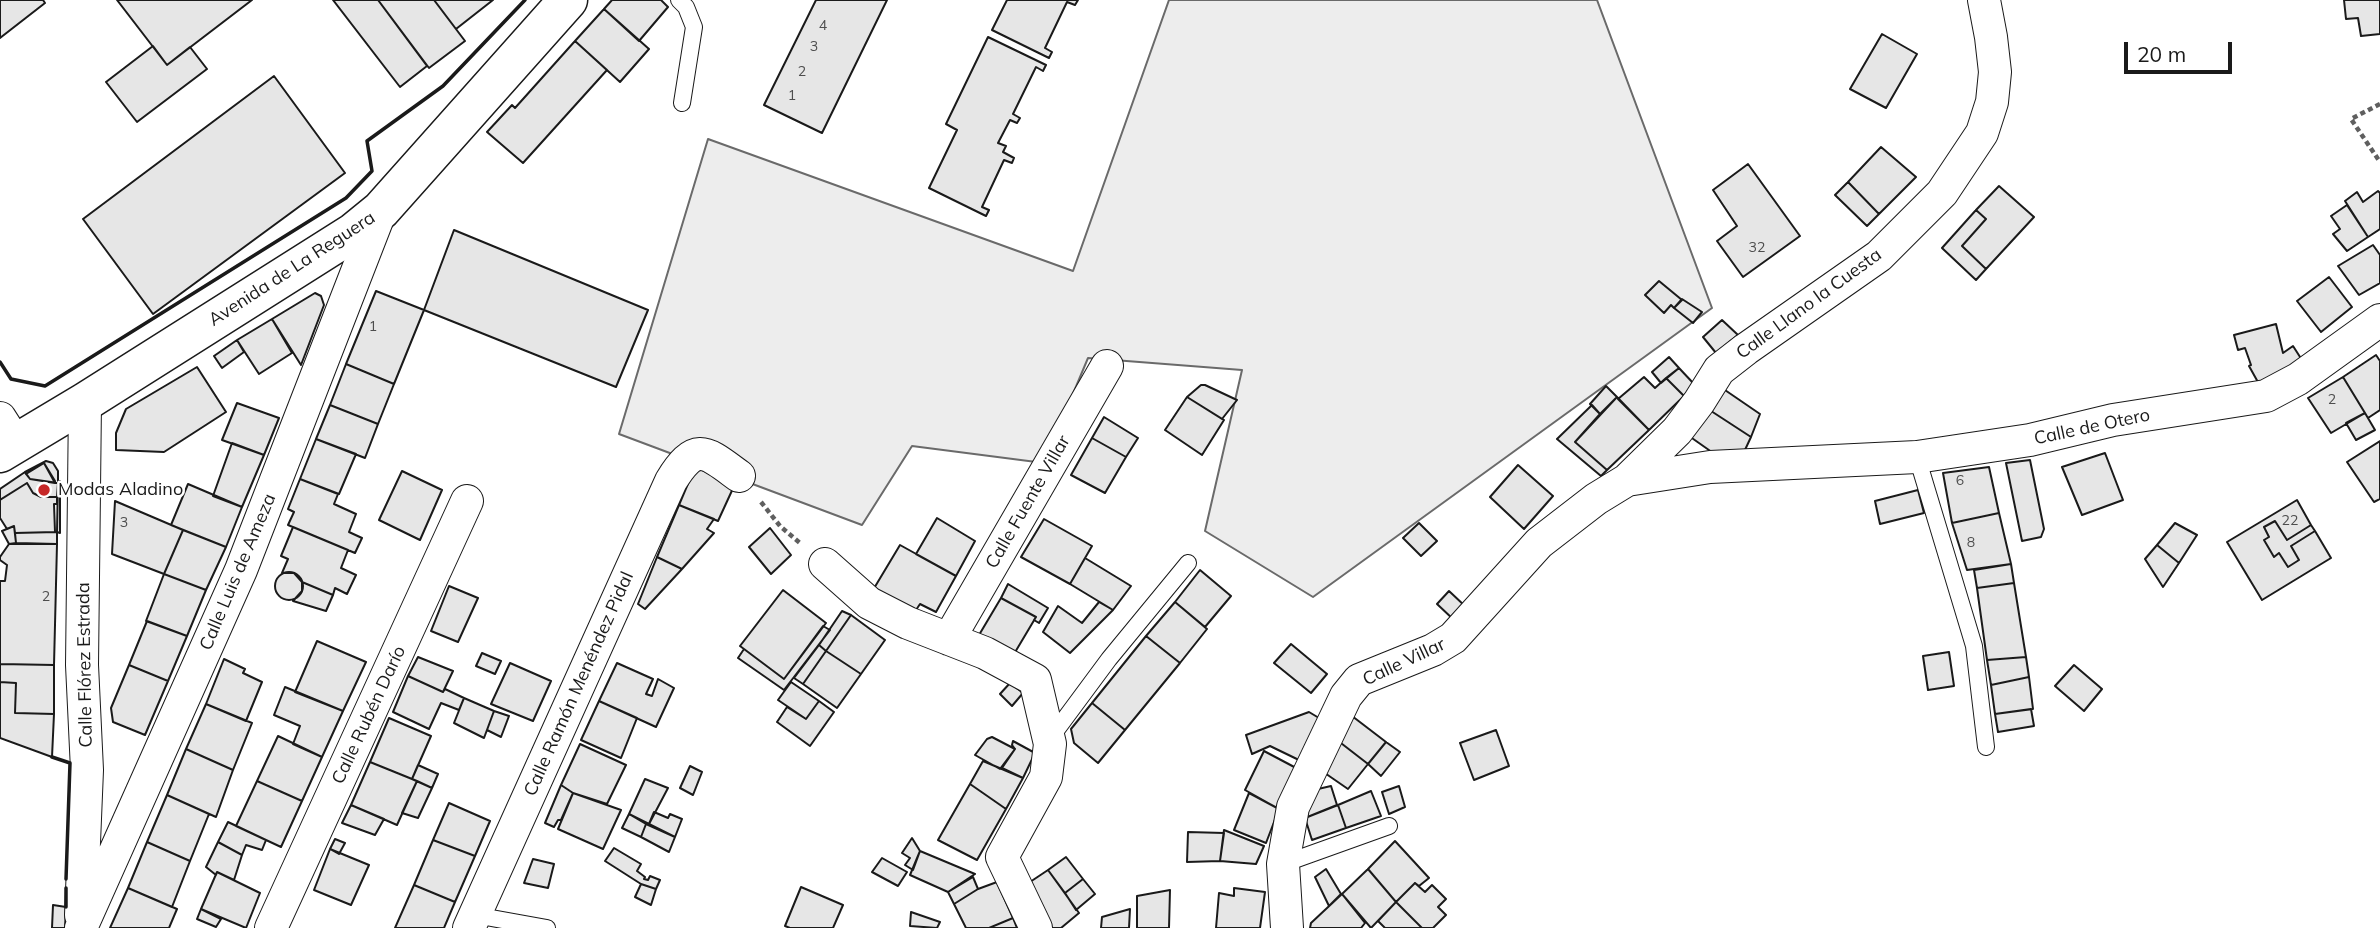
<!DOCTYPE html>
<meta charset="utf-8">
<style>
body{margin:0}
#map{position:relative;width:2380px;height:928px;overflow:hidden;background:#fff;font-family:Mulish,sans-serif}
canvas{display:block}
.scale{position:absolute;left:2124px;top:42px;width:108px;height:32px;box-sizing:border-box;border:4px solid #1a1a1a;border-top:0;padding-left:9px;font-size:21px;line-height:24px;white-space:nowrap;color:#1a1a1a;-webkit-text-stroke:5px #fff;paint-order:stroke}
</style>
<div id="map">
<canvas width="2380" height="928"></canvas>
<div class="scale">20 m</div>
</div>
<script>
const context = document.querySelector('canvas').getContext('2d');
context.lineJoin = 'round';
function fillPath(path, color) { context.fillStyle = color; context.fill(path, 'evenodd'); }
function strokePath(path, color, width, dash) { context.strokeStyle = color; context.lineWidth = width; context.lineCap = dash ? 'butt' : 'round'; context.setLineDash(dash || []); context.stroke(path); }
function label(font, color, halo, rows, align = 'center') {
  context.font = font + ' Mulish,sans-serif'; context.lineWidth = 5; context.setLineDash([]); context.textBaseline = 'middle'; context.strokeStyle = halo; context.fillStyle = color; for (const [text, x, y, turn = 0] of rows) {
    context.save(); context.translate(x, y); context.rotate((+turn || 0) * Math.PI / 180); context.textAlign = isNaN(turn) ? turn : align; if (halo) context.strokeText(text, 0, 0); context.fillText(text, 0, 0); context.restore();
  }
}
const built = new Path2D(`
 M1169 0H1597L1712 308 1313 597 1205 531 1242 370 1088 358 1044 463 912 446 862 525 619 434 708 139 1073 271Z`);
fillPath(built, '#ededed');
strokePath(built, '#6a6a6a', 2);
const building = new Path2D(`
 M0 0H43L45 3 0 38Z
 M117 0H252L167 65Z
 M333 0H378L427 66 400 87Z
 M378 0H434L465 41 429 68Z
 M434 0H493L456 29Z
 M612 0H661L668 7 639 41 604 9Z
 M816 0H887L822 133 764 105Z
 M1007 0H1078L1075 5 1067 2 1045 48 1052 52 1049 58 992 30Z
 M2344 0H2380V34L2361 36 2358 18 2346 19Z
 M604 9 649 49 620 82 575 41Z
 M1882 34 1917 54 1886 108 1850 89Z
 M988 37 1046 65 1043 71 1036 67 1013 114 1020 118 1017 123 1010 120 998 143 1006 146 1003 152 1014 158 1012 163 1004 160 982 207 989 210 986 216 929 188 957 130 946 124Z
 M575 41 607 70 523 163 487 132 512 105 515 108Z
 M153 46 167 65 190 47 207 69 137 122 106 82Z
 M274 76 345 173 153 314 83 219Z
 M1881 147 1916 177 1879 214 1848 182Z
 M1748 164 1800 236 1743 277 1717 241 1737 226 1713 190Z
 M1848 182 1879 214 1867 226 1835 195Z
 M1999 186 2034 217 1986 269 1962 246 1986 219 1976 210Z
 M2378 191 2380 193V229L2368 237 2345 201 2357 192 2363 202Z
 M2347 205 2368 237 2347 251 2333 234 2340 229 2331 216Z
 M1976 210 1986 219 1962 246 1986 269 1976 280 1942 248Z
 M454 230 648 310 616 387 424 310Z
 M2373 245 2380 255V283L2359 295 2338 266Z
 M2329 277 2352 307 2321 332 2297 301Z
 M1659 281 1682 300 1674 308 1671 305 1664 313 1645 295Z
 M376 291 424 310 394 384 346 364Z
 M315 293 321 296 324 305 301 365 272 319Z
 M1682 299 1702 312 1693 323 1674 308Z
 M272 319 292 353 259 374 237 340Z
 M1722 320 1738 335 1716 353 1703 337Z
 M2276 324 2283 353 2293 346 2302 360 2259 384 2249 366 2251 365 2245 348 2238 350 2234 335Z
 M237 340 244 352 222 368 214 356Z
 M2376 355 2380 361V410L2368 418 2343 377Z
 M1669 357 1679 368 1661 383 1652 372Z
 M346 364 394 384 378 424 330 405Z
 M197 367 226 412 164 452 116 450V433L126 409Z
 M1679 368 1694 384 1684 396 1666 378Z
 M1644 377 1655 388 1666 378 1684 396 1649 430 1618 399Z
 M2343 377 2365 413 2331 433 2308 398Z
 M1201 385H1205L1237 400 1222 419 1187 397Z
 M1606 386 1617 397 1600 414 1590 404Z
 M1722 388 1760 414 1751 437 1708 409Z
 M1187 397 1224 420 1202 455 1165 430Z
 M1617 397 1649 430 1607 470 1575 442Z
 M237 403 279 418 264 455 222 440Z
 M330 405 378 424 365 458 316 439Z
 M1592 405 1600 414 1575 442 1607 470 1601 476 1557 439Z
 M1708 409 1751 437 1744 452 1716 455 1689 436Z
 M2365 413 2375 430 2356 440 2346 423Z
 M1104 417 1138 438 1126 457 1092 438Z
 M1092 438 1126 457 1105 493 1071 475Z
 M316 439 356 454 339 494 300 479Z
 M2380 441V499L2374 502 2347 462Z
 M232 443 264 455 242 507 213 496Z
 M2105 453 2123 500 2082 515 2062 467Z
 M2030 460 2044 529 2041 537 2022 541 2006 463Z
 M46 461 53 463 58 471V483H55L44 463 26 474 25 472Z
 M44 463 55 481V483L30 479 26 474Z
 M1518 465 1553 496 1524 529 1490 497Z
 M695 467 735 484 718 521 679 505Z
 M1989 467 1999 513 1952 523 1943 473Z
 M402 471 442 490 420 540 379 520Z
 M25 472 30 479 58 483 57 497H41L33 493 27 483 0 500V489Z
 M300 479 338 494 334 504 356 514 349 532 362 538 355 553 288 525 294 512 288 509Z
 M58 481H60V533L57 532Z
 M27 483 33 493 41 497H57V504H54L55 532 15 533 14 526 7 529 0 518V500Z
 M188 484 242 507 226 547 171 525Z
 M1918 490 1924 513 1880 524 1875 501Z
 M2297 500 2311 525 2287 540 2275 521 2264 527 2269 537 2264 540 2274 557 2279 553 2288 567 2299 560 2291 546 2315 531 2331 558 2262 600 2227 542Z
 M115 501 183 530 164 574 112 554Z
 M679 505 714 519 707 529 714 533 682 569 657 557Z
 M1999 513 2011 564 1967 570 1952 523Z
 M937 518 975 541 956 576 916 554Z
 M1044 519 1092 546 1070 584 1021 557Z
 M2275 521 2287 540 2311 525 2315 531 2291 546 2299 560 2288 567 2279 553 2274 557 2264 540 2269 537 2264 527Z
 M1419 523 1437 541 1421 556 1403 538Z
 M2175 523 2197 535 2179 563 2157 545Z
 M14 526 16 543 9 544 2 531Z
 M293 527 348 550 341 568 356 575 347 594 335 588 333 595 302 582 294 573H282L288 559 281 556Z
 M770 528 791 555 771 574 749 547Z
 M183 530 226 547 206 590 164 574Z
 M57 532V544L16 543 15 533Z
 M9 544H57L54 665 0 664V581H5L7 565 0 560V557Z
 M900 545 956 576 936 612 920 604 916 610 873 590Z
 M2157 545 2179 563 2163 587 2145 559Z
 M657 557 682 569 645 609 638 604Z
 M1085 558 1131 586 1113 610 1070 584Z
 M2011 564 2014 583 1977 588 1974 570Z
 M1200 570 1231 596 1205 627 1175 602Z
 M275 586a14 14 0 1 1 28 0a14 14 0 1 1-28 0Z
 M164 574 206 590 187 636 146 621Z
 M302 582 333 595 326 611 293 601 302 591Z
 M2014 583 2026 657 1987 660 1977 588Z
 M1008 584 1048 608 1039 623 1034 620 1036 617 1001 598Z
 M449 586 478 598 458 642 431 631Z
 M783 590 826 623 784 679 740 646Z
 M1449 591 1466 607 1454 620 1437 604Z
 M1001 598 1036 617 1014 654 979 635Z
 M1099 602 1113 610 1070 653 1043 632 1058 606 1082 623Z
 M1175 602 1207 629 1180 663 1146 636Z
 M842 611 851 615 826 651 819 645Z
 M851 615 885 640 861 674 826 651Z
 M147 621 187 636 168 681 129 665Z
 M823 626 830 630 784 690 738 658 744 649 784 679Z
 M1146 636 1180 663 1125 730 1092 703Z
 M317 641 366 662 343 711 295 692Z
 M1291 644 1327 674 1311 693 1274 663Z
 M819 645 826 651 803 684 794 678Z
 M826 651 861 674 837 708 803 684Z
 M1949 652 1954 686 1928 690 1923 656Z
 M482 653 501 661 495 674 476 666Z
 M418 657 453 671 443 692 408 676Z
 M2026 657 2029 677 1991 685 1987 660Z
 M224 659 245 669 243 673 262 682 246 721 206 704Z
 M510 663 551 681 533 721 491 704Z
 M617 663 653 679 646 694 652 696 658 679 674 688 656 727 599 701Z
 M0 664 54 665V714L15 713 16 683 0 682Z
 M129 665 168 681 145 735 113 722 111 708Z
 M2074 665 2102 689 2084 711 2055 686Z
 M408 676 443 692 445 689 464 698 459 710 441 703 429 729 393 712Z
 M2029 677 2033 709 1995 714 1991 685Z
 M0 682 16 683 15 713 54 714 52 757 0 738Z
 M791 682 819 701 806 719 778 700Z
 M1010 683 1023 693 1012 706 1000 694Z
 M285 687 343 711 322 757 293 744 300 726 274 715Z
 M464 698 494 711 484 738 454 723Z
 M599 701 637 718 621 758 581 740Z
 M819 701 834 712 810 746 777 722 787 707 806 719Z
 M1092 703 1125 730 1098 763 1074 743 1071 729Z
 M206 704 252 723 233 770 186 749Z
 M2031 709 2034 726 1998 732 1995 714Z
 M494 711 509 716 501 737 487 730Z
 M1309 712 1319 718 1301 761 1270 746 1252 754 1246 735Z
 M1352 716 1386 742 1368 764 1337 740Z
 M389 718 431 736 412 779 370 762Z
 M1496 730 1509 766 1474 780 1460 743Z
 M278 736 322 757 302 801 257 781Z
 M992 737 1015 749 1000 769 975 755 987 739Z
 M1337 740 1368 764 1348 789 1319 769Z
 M1013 741 1035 753 1023 778 1002 768 1015 749 1012 745Z
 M1386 742 1400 752 1381 776 1368 764Z
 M580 744 626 765 607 804 573 793 561 785Z
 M186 749 233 770 216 817 167 795Z
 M1264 751 1298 769 1279 809 1245 790Z
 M983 761 1023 778 1006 809 970 784Z
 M370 762 417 781 397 825 351 805Z
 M418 765 438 774 432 788 412 779Z
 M690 766 702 772 693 795 680 788Z
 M645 779 668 788 649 824 629 814Z
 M257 781 302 801 281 847 236 826Z
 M417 781 432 788 418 818 402 813Z
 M970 784 1006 809 977 860 938 840Z
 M561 785 573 793 561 820H558L554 827 545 823Z
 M1331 786 1337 805 1305 818V792Z
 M1399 786 1405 807 1389 814 1382 792Z
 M1371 791 1381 816 1346 828 1338 805Z
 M573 793 621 810 603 849 558 829Z
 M1249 793 1279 809 1266 843 1234 830Z
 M167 795 209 814 190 861 147 842Z
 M449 803 490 821 475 856 433 840Z
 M351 805 384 819 375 835 342 823Z
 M1338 805 1346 828 1312 840 1305 818Z
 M654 812 668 818 670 814 682 819 675 837 649 824Z
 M629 814 646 824 641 837 622 828Z
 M228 822 266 840 262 850 246 845 242 855 218 842Z
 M646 824 675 837 669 852 641 837Z
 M1224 830 1264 846 1256 864 1220 861Z
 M1188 832 1224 833 1220 861 1187 862Z
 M912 838 920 851 913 870 905 865 910 858 902 853Z
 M335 839 345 843 339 854 330 849Z
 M433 840 475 856 455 902 414 885Z
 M1395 841 1429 878 1419 886 1415 883 1396 902 1368 869Z
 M147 842 190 861 172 907 128 888Z
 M218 842 242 855 234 880 217 872 216 875 206 867Z
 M614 848 641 864 637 871 645 877 644 879 648 880 650 876 660 880 656 889 641 884 605 861Z
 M330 849 369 865 351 905 314 890Z
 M920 851 975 874 948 892 910 875Z
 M1066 857 1083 879 1065 893 1048 870Z
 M882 858 907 872 898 886 872 872Z
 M533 859 554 864 548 888 524 883Z
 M1326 869 1341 894 1329 906 1315 877Z
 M1368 869 1396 902 1371 928 1342 894Z
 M1048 870 1079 913 1061 928H1049L1027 884Z
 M217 872 260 893 246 928 201 909Z
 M973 877 978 889 954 904 948 892Z
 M1083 879 1095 894 1076 910 1065 893Z
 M997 882 1013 918 989 928H966L954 904 978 889Z
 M1415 883 1425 892 1432 885 1446 899 1438 907 1446 915 1433 928H1422L1396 902Z
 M641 884 656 889 651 905 635 897Z
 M414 885 455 902 444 928H395Z
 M801 887 843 905 833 928H790L785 926Z
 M128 888 177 909 169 928H110Z
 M1234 888 1265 892 1260 928H1216L1219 893 1234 896Z
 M1170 890 1169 928H1137V896Z
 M1342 894 1365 923 1361 928H1310L1311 923Z
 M1396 902 1422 928H1385L1378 921Z
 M53 905 66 907 65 928H52Z
 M201 909 221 919 216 927 197 919Z
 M1130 909 1129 928H1101L1102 917Z
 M911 912 940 922 937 928 910 926Z
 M1013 918 1017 928H989Z`);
fillPath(building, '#e6e6e6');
strokePath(building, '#1a1a1a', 2);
const service = new Path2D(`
 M679 0 686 7 694 27 682 103
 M1917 457 1974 646 1986 747
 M1049 740 1109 659 1188 563
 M1283 864 1389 826
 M475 915 547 928`);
const minor = new Path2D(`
 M0 418 16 443
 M1627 480 1710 467 1917 457 2030 440 2113 420 2266 396 2298 379 2380 320
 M825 564 869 603 908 623 985 653 1035 680 1050 744 1046 777 1002 857 1036 928
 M949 639 1107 366
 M81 915 87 770 82 665 85 402
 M81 928 241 570 381 210
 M271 928 467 501
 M469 928 671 481C696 440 706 452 739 476
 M1287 928 1283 864 1293 807 1346 696 1359 680 1433 650 1453 638 1539 543 1596 499 1627 480 1677 431 1699 402 1719 370 1746 349 1879 256 1942 193 1982 133 1992 102 1995 72 1991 37 1984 0`);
const tertiary = new Path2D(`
 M0 453 85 402 354 232 381 210 568 0`);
strokePath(service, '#1a1a1a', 18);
strokePath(minor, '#1a1a1a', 34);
strokePath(tertiary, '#1a1a1a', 41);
strokePath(new Path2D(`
 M2380 104 2351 119 2380 162
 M761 502 780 526 800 543`), '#5f5f5f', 4.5, [5, 3.5]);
strokePath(service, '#fff', 16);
strokePath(minor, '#fff', 32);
strokePath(tertiary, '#fff', 38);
strokePath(new Path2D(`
 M0 362 11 379 45 386 346 198 372 171 367 141 443 86 525 0
 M52 757 70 763 66 879
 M66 907V888`), '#1a1a1a', 3.5);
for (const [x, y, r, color] of [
 [44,490,7,"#c62828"]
]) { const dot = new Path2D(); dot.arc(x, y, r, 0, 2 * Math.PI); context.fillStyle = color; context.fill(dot); strokePath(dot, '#fff', 2.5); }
label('14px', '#4d4d4d', null, [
 ["4",823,26],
 ["3",814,47],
 ["2",802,72],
 ["1",792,96],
 ["32",1757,248],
 ["1",373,327],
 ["2",2332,400],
 ["6",1960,481],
 ["22",2290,521],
 ["3",124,523],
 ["8",1971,543],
 ["2",46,597]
]);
label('18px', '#1a1a1a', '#fff', [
 ["Avenida de La Reguera",292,269,-33],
 ["Calle Llano la Cuesta",1809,304,-36],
 ["Calle de Otero",2092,427,-12],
 ["Calle Fuente Villar",1028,502,-60],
 ["Calle Luis de Ameza",238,572,-67],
 ["Calle Villar",1404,662,-25],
 ["Calle Flórez Estrada",85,665,-91],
 ["Calle Ramón Menéndez Pidal",579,684,-66],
 ["Calle Rubén Darío",369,715,-65]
]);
label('18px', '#1a1a1a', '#fff', [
 ["Modas Aladino",58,490]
], 'left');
</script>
